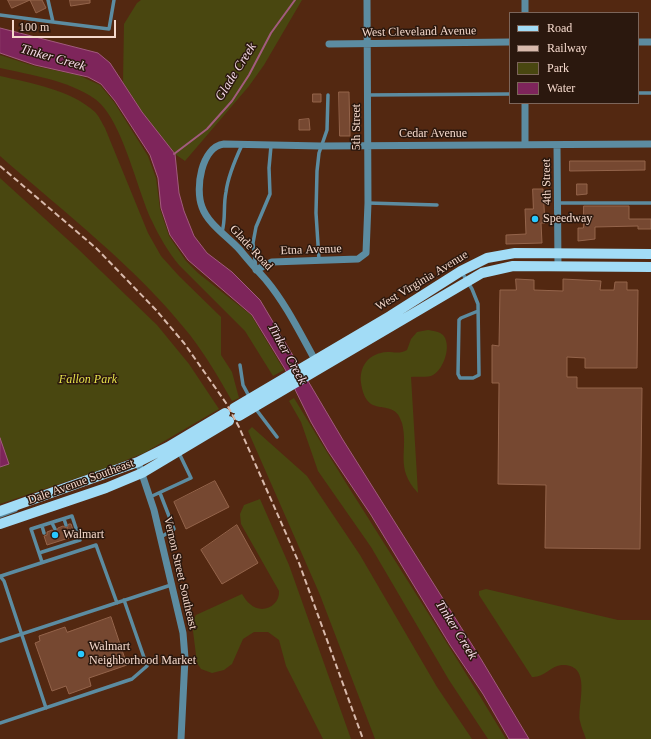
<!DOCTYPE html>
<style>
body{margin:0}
#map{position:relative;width:651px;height:739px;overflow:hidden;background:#532811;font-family:"Times New Roman",serif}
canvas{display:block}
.legend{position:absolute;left:509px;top:12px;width:130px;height:92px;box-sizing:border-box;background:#2b180e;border:1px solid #7c655a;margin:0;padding:5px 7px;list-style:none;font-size:12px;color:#f5d9cc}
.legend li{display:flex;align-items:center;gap:8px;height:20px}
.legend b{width:20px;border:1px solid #7c655a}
.scale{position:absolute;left:12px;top:20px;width:104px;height:18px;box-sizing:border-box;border:2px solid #f5d9cc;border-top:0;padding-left:5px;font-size:12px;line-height:14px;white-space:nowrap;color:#f5d9cc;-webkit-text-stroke:3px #2b180e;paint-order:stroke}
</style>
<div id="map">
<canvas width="651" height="739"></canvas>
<ul class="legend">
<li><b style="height:5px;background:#a2dcf6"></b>Road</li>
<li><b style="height:5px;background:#d9baac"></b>Railway</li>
<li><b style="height:11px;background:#494710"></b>Park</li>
<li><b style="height:11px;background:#7e255b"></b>Water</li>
</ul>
<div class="scale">100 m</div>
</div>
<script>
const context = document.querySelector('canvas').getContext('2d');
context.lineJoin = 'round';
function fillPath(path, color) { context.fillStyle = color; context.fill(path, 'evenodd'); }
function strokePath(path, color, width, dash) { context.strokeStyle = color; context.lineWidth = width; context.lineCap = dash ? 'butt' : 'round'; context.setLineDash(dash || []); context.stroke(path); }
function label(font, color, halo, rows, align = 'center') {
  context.font = font + ' "Times New Roman",serif'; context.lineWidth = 3; context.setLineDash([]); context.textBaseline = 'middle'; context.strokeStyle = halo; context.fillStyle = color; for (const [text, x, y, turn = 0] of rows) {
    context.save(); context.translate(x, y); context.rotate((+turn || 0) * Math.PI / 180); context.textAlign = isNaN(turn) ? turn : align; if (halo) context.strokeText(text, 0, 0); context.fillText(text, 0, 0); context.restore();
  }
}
fillPath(new Path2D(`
 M141 0H302L264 65 249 86 185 161 175 154 142 112 123 82 124 24 137 3Z
 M0 55 34 66 78 75 100 85 114 102 148 156 156 178 160 209 169 236 186 261 198 273 251 315 284 370 273 376 245 331 179 265C168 252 159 236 152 221 137 190 122 118 95 99 68 80 31 75 0 68Z
 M0 76C31 83 71 90 95 112 99 116 102 123 105 128L148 233 161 256 179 276 221 317V355L232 372 239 398 232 401C219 378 206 356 190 335 136 267 65 213 0 156Z
 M0 178 77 248 157 325 189 364 219 409 144 453 106 468 0 504Z
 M428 330C433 331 439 331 443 335 452 345 444 369 433 375 428 378 417 376 411 377L418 493C394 467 409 451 402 423 394 394 367 423 361 383 359 366 369 353 387 352 395 352 400 354 407 350L411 339 417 332Z
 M294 398C363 513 437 624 506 739H488L449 680 371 547 318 471 301 422 289 401Z
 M252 427 307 476 360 555 437 687 472 739H375L320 595 248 431Z
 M260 499 289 565 351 739H323L286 666 279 640 268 632H254L243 639 232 664 224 670 212 673 201 669 197 663 192 623 196 615 242 594C244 597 247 602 250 604 262 615 280 606 279 591L241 524 240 514 244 505Z
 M486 589 618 620H651V739H586C584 733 581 727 580 721 577 705 593 664 562 665 550 666 544 678 532 677L479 595V591Z`), '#494710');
const water = new Path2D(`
 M0 28 98 53 110 63 142 112 175 154 179 193 184 211 194 236 207 253 232 272 260 300 343 440 481 659 529 739H509L483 694 450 645 371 515 328 451 311 422 285 369 252 315 188 260 170 235 161 208 158 178 150 155 115 101 101 84 88 77 35 65 0 53Z
 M0 438 9 464 0 467Z`);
fillPath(water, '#7e255b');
strokePath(water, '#a25b7d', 1);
strokePath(new Path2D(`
 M174 154 207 129 232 101 249 75 271 33 295 0`), '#a25b7d', 2);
const building = new Path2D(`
 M8 0H42L46 8 36 13 30 0 12 8Z
 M70 0H90V3L71 6Z
 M339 92H349L350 136H340Z
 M313 94H321V102H313Z
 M309 119 310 130H299V120Z
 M570 161H645V170L570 171Z
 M577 184H587V194L577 195Z
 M533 189H543L545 223H541L542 243 506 244V235L526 234 525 209H533Z
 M584 206H629V219H651V229H638V226L595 227V239L578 241V228H583Z
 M516 279 534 280V290L563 291V279L601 281 600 290H614L615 282H627V290H638L637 368H585V358L567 357V377H577V388H642L640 549 545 548 546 485 498 484 499 383H492V345L499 346 500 290H516Z
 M215 481 229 507 186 529 174 502Z
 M69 524H71L75 536 47 545 44 536 47 535V532L52 530 56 532 58 528 63 526 67 528Z
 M237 525 258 563 222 584 201 550Z
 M111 617 127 665 89 678 91 686 69 694 66 686 52 691 35 643 40 641 39 636 65 627 67 632Z`);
fillPath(building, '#764831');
strokePath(building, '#94644b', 1);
strokePath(new Path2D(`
 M0 15 53 22 48 0
 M53 22 109 29 114 0
 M638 93H651
 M368 95 510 94
 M368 203 437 205
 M558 203H651
 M222 232C226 219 223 206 226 192 228 176 235 160 242 145
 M319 260 316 213 317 171 319 153 327 130 328 95
 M256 269 253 243 256 227 270 194 269 168 271 146
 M461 271 472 289 478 304 479 375 473 378H460L458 374 459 320 461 318 478 311
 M240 365 243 385 250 398
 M255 408 277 437
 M160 493 174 529 161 537
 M150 497 191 478 179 453
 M0 516 16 510
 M64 519 66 525
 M52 523 55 529
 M42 526 44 533
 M39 553 80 540 72 516 31 529 42 562
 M0 576 4 581 46 708
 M1 576 96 545 117 603
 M0 641 171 585
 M0 723 132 679 147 666 124 600`), '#5c8ca1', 3.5);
strokePath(new Path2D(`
 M525 0V13
 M638 42H651
 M329 44 510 42
 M525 145V103
 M557 145 558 266
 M256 270 272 262 358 259 366 253 368 203 367 0
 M315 360C300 333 286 304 266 280 257 270 248 260 240 250 227 236 208 224 202 207 195 189 201 147 224 144L321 146 651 144
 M138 462 154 510 183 633 185 658 181 739`), '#5c8ca1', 7);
strokePath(new Path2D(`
 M234 408 390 316 461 271 487 258 515 253 651 254
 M239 416 482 273 513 266 651 267
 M0 511 138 462 168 447 225 413
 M0 524 106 488 142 473 229 421`), '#a2dcf6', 10);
strokePath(new Path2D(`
 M0 166 96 248 156 310 184 343 226 403 239 427 299 563 363 739`), '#d9baac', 2, [6, 3]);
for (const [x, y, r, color] of [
 [535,219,4,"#28c8ff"],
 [55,535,4,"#28c8ff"],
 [81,654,4,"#28c8ff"]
]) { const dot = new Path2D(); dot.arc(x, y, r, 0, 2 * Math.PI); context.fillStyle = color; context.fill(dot); strokePath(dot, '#2b180e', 1.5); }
label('12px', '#f5d9cc', '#2b180e', [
 ["West Cleveland Avenue",419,32,-1],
 ["5th Street",357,127,-90],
 ["Cedar Avenue",433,134],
 ["4th Street",547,182,-91],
 ["Glade Road",251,248,47],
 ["Etna Avenue",311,250,-2],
 ["West Virginia Avenue",422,281,-31],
 ["Dale Avenue Southeast",81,482,-20],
 ["Vernon Street Southeast",180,573,77]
]);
label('12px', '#f5d9cc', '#2b180e', [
 ["Speedway",543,219],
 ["Walmart",63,535],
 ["Walmart",89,647],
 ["Neighborhood Market",89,661]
], 'left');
label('italic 12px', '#e6e24b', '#2b180e', [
 ["Fallon Park",88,380]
]);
label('italic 13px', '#f6dbe8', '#2b180e', [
 ["Tinker Creek",53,58,16],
 ["Glade Creek",236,72,-58],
 ["Tinker Creek",287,354,61],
 ["Tinker Creek",456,630,58]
]);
</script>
